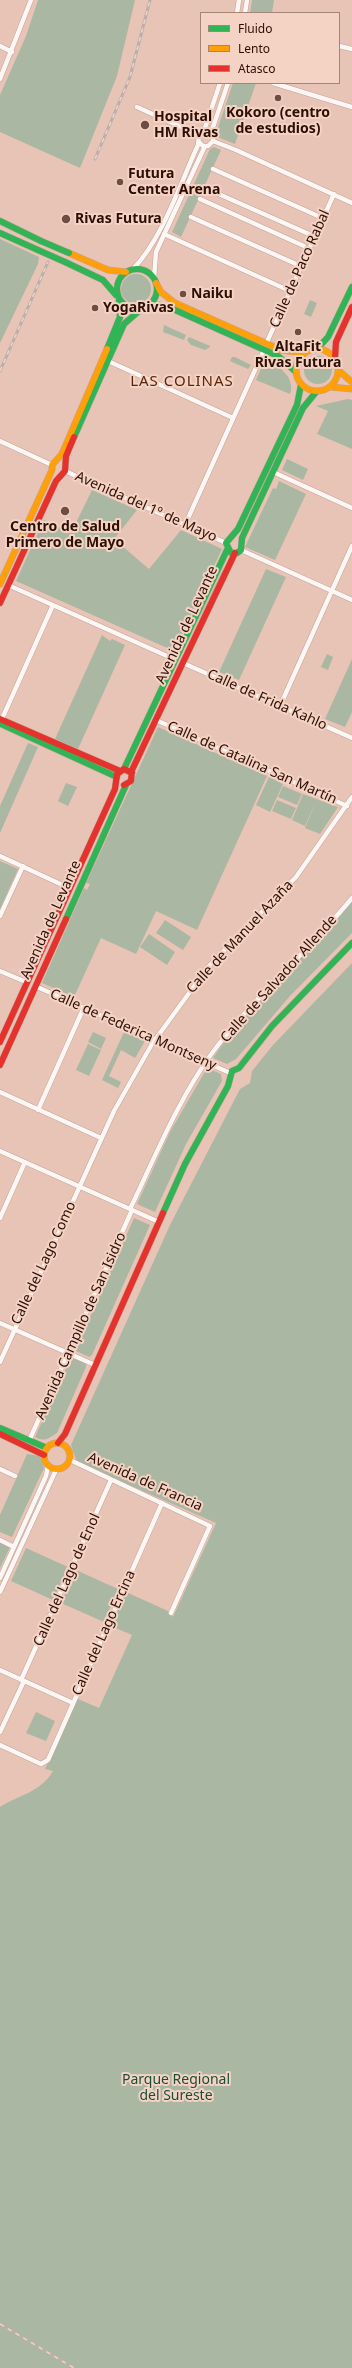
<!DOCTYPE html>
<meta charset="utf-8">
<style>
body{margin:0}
#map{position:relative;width:352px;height:2368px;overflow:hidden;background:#e8c4b6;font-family:"Noto Sans",sans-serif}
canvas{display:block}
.legend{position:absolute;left:200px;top:12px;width:140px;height:72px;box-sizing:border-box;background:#f4d2c4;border:1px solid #a48477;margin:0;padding:5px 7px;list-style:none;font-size:12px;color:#2c0f03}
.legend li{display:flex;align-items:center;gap:8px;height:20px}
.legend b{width:20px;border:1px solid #a48477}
</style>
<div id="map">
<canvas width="352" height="2368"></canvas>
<ul class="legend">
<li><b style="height:5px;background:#30b455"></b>Fluido</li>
<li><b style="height:5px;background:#ff9f0a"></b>Lento</li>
<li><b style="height:5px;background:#e5322d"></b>Atasco</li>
</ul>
</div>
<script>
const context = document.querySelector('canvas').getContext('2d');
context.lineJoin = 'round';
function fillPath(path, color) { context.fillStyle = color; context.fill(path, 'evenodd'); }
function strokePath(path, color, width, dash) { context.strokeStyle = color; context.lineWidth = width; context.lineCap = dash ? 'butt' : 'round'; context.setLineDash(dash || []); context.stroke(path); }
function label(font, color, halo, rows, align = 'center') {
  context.font = font + ' "Noto Sans",sans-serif'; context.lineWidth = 4; context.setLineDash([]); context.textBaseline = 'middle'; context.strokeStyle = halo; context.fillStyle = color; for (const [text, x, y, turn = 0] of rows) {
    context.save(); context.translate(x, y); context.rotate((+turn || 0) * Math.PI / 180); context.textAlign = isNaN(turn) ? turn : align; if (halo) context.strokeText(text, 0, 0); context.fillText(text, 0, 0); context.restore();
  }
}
fillPath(new Path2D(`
 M38 0H135L117 76 80 168 0 132V95L26 36Z
 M252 0H274L272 13H250Z
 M233 83H256L235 144 215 136Z
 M214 147 221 150 181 237 172 232 210 149Z
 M0 239 39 257 38 264 0 343Z
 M121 289a15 15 0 1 1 30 0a15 15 0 1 1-30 0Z
 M310 300 317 303 311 317 304 314Z
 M164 325 186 335 184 340 163 332Z
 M189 337 210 346V347L205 350 191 345 187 340Z
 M304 370a14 14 0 1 1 28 0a14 14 0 1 1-28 0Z
 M232 357H235L251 365 248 369 230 361Z
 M264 362C278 363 296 378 290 394L256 380Z
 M348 399 352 400V449L317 434 328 411 316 406Z
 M287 459 308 469 303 480 282 470Z
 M279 481 306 494 275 560 245 547 273 488 276 489Z
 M92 490 137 510 114 539 149 569 181 530 222 549 174 651 16 581 44 520 71 533Z
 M224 567 225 568 185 648Z
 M266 569 286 577 239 680 219 672Z
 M102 635 110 641 112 639 125 645 78 749 55 739Z
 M327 654 333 657 328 670 321 667Z
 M352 659V712L345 727 325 719Z
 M158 727 267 776 197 930 156 911 136 954 101 938 74 997 42 983 84 888 87 890 90 884 86 883Z
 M28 743 38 747 0 833V806Z
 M269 777 283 784 270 812 256 805Z
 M66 783 77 787 68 806 58 801Z
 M283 786 302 794 297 805 278 797Z
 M303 794 338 807 320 834 305 828 316 801 305 826 292 820Z
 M277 800 296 808 291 819 272 811Z
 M0 861 18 869 0 909Z
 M352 902V933L349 936 290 996 236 1059 227 1064 213 1058C253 1000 307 956 352 902Z
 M165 920 191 937 183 950 156 933Z
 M149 934 175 952 167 965 140 947Z
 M352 963V2368H0V1807C19 1795 41 1792 53 1771L45 1769 78 1699 99 1708 132 1635 111 1626 126 1592 168 1611 173 1617 216 1523 77 1462 71 1445 170 1225 240 1089 250 1083 252 1071 273 1045Z
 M93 1032 106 1038 101 1049 88 1042Z
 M124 1032 145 1041 135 1058 121 1050 109 1076 121 1082 118 1088 102 1080Z
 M88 1044 101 1050 89 1076 76 1070Z
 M207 1068 221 1074 222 1081 186 1144 155 1212 137 1204 170 1132Z
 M134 1218 150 1225 92 1355 89 1357 72 1349 76 1341 79 1342Z
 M71 1357 86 1364V1367L57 1433C47 1439 46 1442 35 1437Z
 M27 1454 40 1456 44 1468 12 1537 0 1532V1515Z
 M0 1542 10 1547 0 1568Z
 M26 1548 68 1567 53 1600 11 1581Z
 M76 1570 118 1589 104 1622 61 1603Z
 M36 1712 55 1721 46 1741 26 1733Z`), '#aab7a3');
const street = new Path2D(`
 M237 13 239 0
 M245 13 247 0
 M0 46 12 52
 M339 46 352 49
 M0 79 31 0
 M273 83 352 107
 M137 107 199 135
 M204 131 220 83
 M211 133 228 83
 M213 141 236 150 352 203
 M213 169 318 216
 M205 188 309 234
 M200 199 304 246
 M191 217 296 264
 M164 234 290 291
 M132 270C162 240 180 184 198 145L199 135 204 131 213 135V141L208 146H203L199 142
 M154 278 156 252 205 146
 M266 344 334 194
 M108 361 233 418
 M0 441 52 465
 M65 471 226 543
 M273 472 352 508
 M185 525 264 350
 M241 550 352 600
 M8 585 176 660
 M183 663 352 738
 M280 706 352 546
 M156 720 347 806
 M1 721 53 605
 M0 856 69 888
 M0 916 23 866
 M0 971 26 982
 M35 986 230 1073
 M0 1092 101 1138
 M38 1110 84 1007
 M0 1151 159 1222
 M130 1209C155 1157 178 1100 212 1053 254 997 308 952 352 898
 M0 1218 25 1162
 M0 1323 95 1365
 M0 1362 114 1111 152 1044 208 967 296 877 352 797
 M29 1441 132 1210
 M70 1460 210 1526 171 1613
 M0 1469 15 1476
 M0 1540 14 1547
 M0 1578 46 1476 48 1466
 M0 1592 56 1470
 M0 1670 73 1703
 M21 1680 111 1480
 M0 1732 24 1681
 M0 1745 41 1764 48 1760 162 1503`);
const fast = new Path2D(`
 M0 221 41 241
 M0 233 38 250
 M65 262 103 280 116 295
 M117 289a20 20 0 1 1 40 0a20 20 0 1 1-40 0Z
 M147 307 159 305 173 309 278 356 296 372
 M107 349 120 317 119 300
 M317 349 328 337 352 287
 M301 385 297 405 238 529 226 543 231 553H237L241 550 242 538 303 408 316 392
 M74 437 124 324 140 310
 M1 724 117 777
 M124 769 227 550
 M66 919 126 785
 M163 1213 185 1164 228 1086 232 1071 239 1068 272 1026 352 943
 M0 1428 47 1448`);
const slow = new Path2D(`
 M69 253 108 270 126 272
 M156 283 161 292 175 303 281 350 304 353
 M296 370a21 21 0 1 1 42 0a21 21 0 1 1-42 0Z
 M339 371 352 382
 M331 387 352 389
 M0 584 52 470V465L62 454 107 349
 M44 1456a13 13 0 1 1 26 0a13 13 0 1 1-26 0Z`);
const jam = new Path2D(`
 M335 358 336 342 352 307
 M0 603 56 481 65 471 66 456 74 437
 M0 719 120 771
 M124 785 131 781 132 770 235 553
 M0 1042 115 789 117 774 124 769 132 773
 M0 1065 66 919
 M0 1434 44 1455
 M58 1443 65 1434 163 1213`);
strokePath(street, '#c2a295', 5.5);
strokePath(fast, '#c2a295', 7);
strokePath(slow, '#c2a295', 7);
strokePath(jam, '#c2a295', 7);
strokePath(street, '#fcf6f4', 4.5);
strokePath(fast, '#30b455', 6);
strokePath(slow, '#ff9f0a', 6);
strokePath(jam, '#e5322d', 6);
const rail = new Path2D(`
 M95 159 130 77 150 0
 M0 371 48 262
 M0 2324 74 2368`);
strokePath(rail, '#b9b0ac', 3);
strokePath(rail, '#f4d2c4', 1.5, [4.5]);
const fastBridge = new Path2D(`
 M41 241 69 253
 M38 250 65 262`);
strokePath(fastBridge, '#c2a295', 7, []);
strokePath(fastBridge, '#30b455', 6);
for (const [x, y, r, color] of [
 [278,98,4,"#6e4e42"],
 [145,125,5,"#6e4e42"],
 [120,182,4,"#6e4e42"],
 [66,219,5,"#6e4e42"],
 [183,294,4,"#6e4e42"],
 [95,308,4,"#6e4e42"],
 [298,332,4,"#6e4e42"],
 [65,511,5,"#6e4e42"]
]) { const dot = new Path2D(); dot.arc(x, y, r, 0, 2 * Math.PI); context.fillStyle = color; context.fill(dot); strokePath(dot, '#f4d2c4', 1.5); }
label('bold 14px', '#2c0f03', '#f4d2c4', [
 ["Kokoro (centro",278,113,"center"],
 ["de estudios)",278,129,"center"],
 ["Hospital",154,117],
 ["HM Rivas",154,133],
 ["Futura",128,174],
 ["Center Arena",128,190],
 ["Rivas Futura",75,219],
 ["Naiku",191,294],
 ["YogaRivas",103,308],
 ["AltaFit",298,347,"center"],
 ["Rivas Futura",298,363,"center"],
 ["Centro de Salud",65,527,"center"],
 ["Primero de Mayo",65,543,"center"]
], 'left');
label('14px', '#2c0f03', '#f4d2c4', [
 ["Calle de Paco Rabal",300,269,-66],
 ["Avenida del 1º de Mayo",146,507,24],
 ["Avenida de Levante",187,625,-65],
 ["Calle de Frida Kahlo",267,700,24],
 ["Calle de Catalina San Martín",252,763,24],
 ["Avenida de Levante",51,920,-66],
 ["Calle de Manuel Azaña",240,937,-47],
 ["Calle de Salvador Allende",279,979,-48],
 ["Calle de Federica Montseny",133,1030,24],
 ["Calle del Lago Como",44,1263,-65],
 ["Avenida Campillo de San Isidro",81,1326,-66],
 ["Avenida de Francia",145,1482,24],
 ["Calle del Lago de Enol",67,1580,-66],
 ["Calle del Lago Ercina",104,1633,-66]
]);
label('14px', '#164f39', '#f4d2c4', [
 ["Parque Regional",176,2080],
 ["del Sureste",176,2096]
]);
context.letterSpacing = '1px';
label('15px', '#5a250a', '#f4d2c4', [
 ["LAS COLINAS",182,382]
]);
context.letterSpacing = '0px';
</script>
